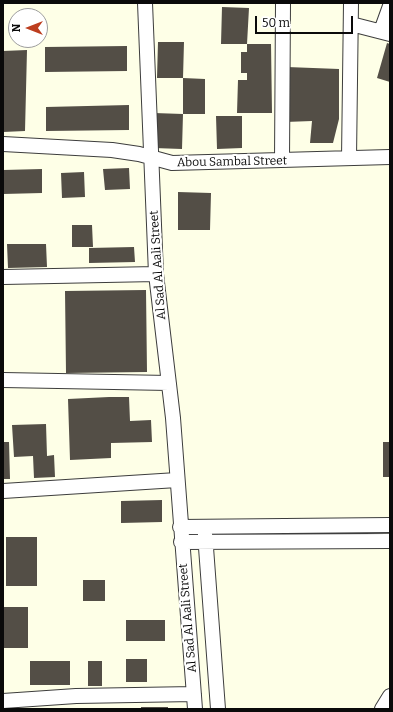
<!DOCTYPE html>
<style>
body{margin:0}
#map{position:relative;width:393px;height:712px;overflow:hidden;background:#feffe7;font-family:Bitter,serif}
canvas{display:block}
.frame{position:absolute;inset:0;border:4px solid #0a0a0a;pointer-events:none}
.north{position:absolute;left:8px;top:8px;width:40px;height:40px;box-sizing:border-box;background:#fff;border:1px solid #9d9d9d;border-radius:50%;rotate:270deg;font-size:11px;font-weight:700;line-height:16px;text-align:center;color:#0a0a0a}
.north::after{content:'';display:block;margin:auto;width:14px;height:18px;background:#bd3e1f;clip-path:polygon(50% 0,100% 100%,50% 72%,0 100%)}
.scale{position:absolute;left:255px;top:16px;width:98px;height:18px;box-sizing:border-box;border:2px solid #0a0a0a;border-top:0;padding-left:5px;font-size:12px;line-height:14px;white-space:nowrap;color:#0a0a0a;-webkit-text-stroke:3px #fff;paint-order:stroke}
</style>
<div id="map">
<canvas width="393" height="712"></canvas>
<div class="frame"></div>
<div class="north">N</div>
<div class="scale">50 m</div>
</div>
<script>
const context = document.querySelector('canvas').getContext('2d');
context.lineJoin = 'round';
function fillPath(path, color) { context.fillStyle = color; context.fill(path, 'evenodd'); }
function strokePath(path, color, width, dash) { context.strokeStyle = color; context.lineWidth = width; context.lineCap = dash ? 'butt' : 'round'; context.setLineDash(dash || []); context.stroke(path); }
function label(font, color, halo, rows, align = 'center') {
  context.font = font + ' Bitter,serif'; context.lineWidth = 4; context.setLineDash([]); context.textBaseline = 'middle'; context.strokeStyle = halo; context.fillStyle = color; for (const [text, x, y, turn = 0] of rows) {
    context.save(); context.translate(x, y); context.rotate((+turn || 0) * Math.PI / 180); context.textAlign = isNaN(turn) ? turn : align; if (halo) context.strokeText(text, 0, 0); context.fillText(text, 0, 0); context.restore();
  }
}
fillPath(new Path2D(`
 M222 7 249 8 247 44H221Z
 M158 42H184L183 78H157Z
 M387 43 390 44V82L377 78Z
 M247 44H271L272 113H237L238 80H247V73H241V52H247Z
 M127 46V71L45 72V47Z
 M27 50 25 131 3 132V51Z
 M287 67 339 69V119L333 143H310L312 121 285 122Z
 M183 78 205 79V114H183Z
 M129 105V130L46 131V107Z
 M154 113 183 114 182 149 154 148Z
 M216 116H242V148L217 149Z
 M129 168 130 189 105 190 103 169Z
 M42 169V193L3 194V170Z
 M84 172 85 197 62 198 61 173Z
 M178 192 211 193 210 230H178Z
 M72 225H92L93 247H72Z
 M7 244H46L47 267 8 268Z
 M134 247 135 262 89 263V248Z
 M146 290 147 372 66 373 65 291Z
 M109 397H129L130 421 151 420 152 442 111 443V458L70 460 68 399Z
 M46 424 47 456 54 455 55 477 34 478 33 456 14 457 12 425Z
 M3 442H9L10 479H3Z
 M383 442H390V477H383Z
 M162 500V522L121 523V501Z
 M6 537H37V586H6Z
 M83 580H105V601H83Z
 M3 607H28V648H3Z
 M126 620H165V641H126Z
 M126 659H147V682H126Z
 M30 661H70V685H30Z
 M88 661H102V686H88Z
 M141 707H168V709H141Z`), '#534e46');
const street = new Path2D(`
 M145 3 156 274 173 418 195 709
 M351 24 390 34
 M381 31 390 6
 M3 144 112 150 139 154 172 163 390 157
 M349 158 351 3
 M282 160 283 3
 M3 277 156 274
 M3 380 169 383
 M3 491 177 480
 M180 527 390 525
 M205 534 218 709
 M181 542 390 541
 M3 701 76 696 194 694
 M382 709 390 696`);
strokePath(street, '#3d3d3d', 16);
strokePath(street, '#fff', 14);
label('12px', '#0a0a0a', '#fff', [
 ["Abou Sambal Street",232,162,-1],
 ["Al Sad Al Aali Street",158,265,-94],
 ["Al Sad Al Aali Street",188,618,-95]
]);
</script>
